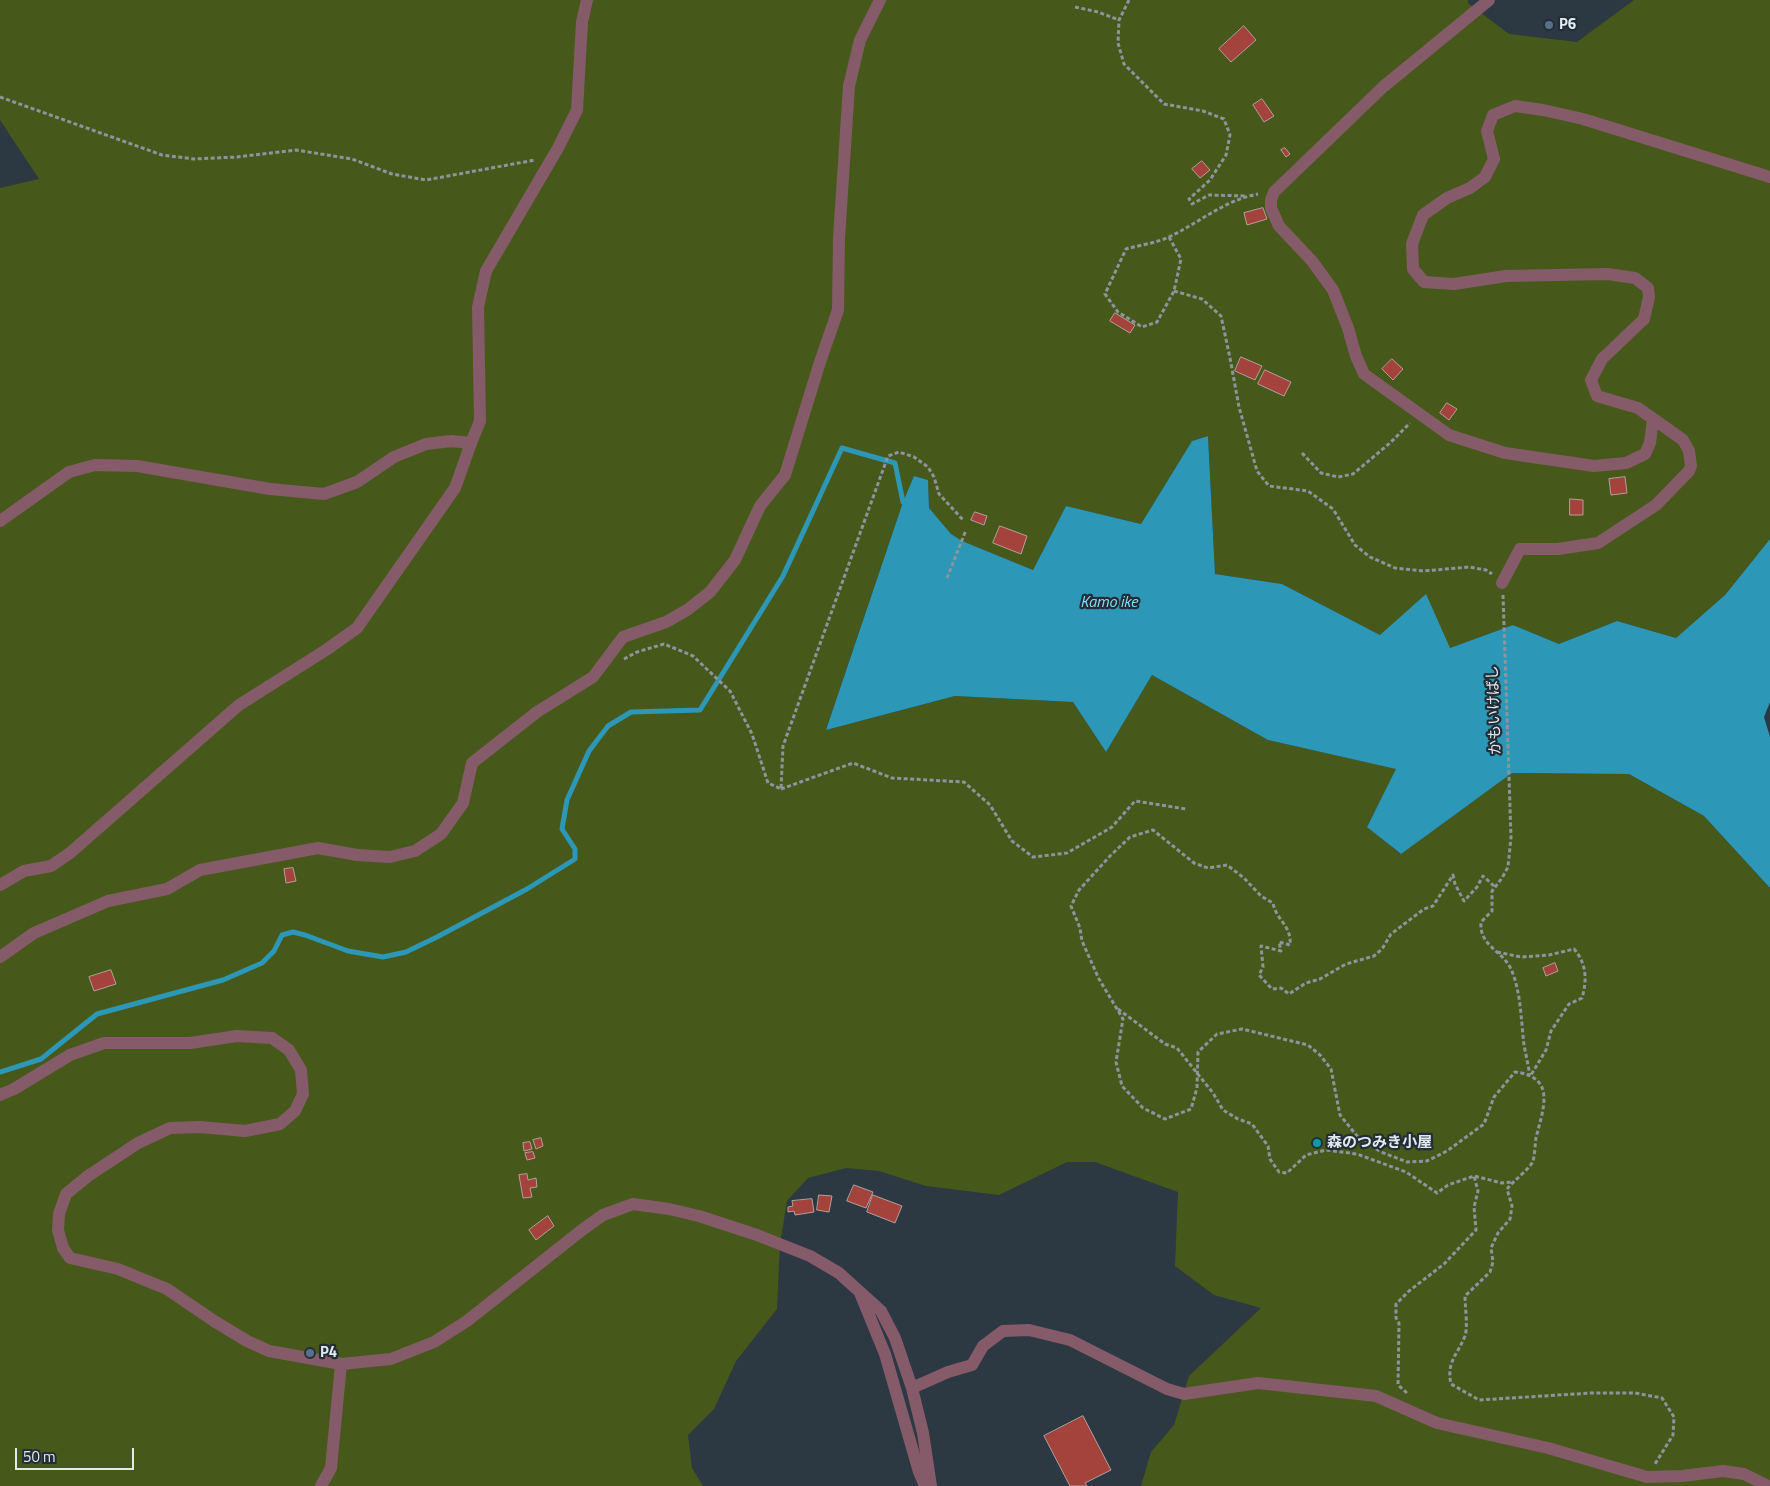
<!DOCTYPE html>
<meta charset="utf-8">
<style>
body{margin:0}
#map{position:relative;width:1770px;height:1486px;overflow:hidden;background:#2c3842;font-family:"Titillium Web",sans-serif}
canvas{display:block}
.scale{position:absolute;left:15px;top:1448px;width:119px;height:22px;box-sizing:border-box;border:2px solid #e2e9ef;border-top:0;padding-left:6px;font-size:15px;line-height:18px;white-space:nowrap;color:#e2e9ef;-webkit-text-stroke:4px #222e37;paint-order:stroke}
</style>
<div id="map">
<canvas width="1770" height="1486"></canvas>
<div class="scale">50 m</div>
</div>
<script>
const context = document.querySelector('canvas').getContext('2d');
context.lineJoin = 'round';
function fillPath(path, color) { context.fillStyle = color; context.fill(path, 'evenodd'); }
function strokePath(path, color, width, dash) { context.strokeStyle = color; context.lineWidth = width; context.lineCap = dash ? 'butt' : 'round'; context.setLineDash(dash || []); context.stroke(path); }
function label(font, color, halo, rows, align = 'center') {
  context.font = font + ' "Titillium Web","Noto Sans JP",sans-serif'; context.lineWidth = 4.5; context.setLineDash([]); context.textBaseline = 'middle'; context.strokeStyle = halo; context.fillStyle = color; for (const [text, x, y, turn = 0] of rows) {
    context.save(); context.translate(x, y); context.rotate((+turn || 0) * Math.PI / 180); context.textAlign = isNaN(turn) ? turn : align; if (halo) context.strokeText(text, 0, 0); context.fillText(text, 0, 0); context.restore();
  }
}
fillPath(new Path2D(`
 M0 0H1468V3L1509 34 1577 42 1634 0H1770V539L1725 595 1676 638 1617 621 1559 644 1513 625 1450 648 1380 635 1282 584 1215 574 1208 436 1192 441 1141 524 1066 506 1033 570 961 541 950 534 929 508 928 480 914 476 903 502 826 730 955 696 1073 702 1106 752 1152 675 1268 740 1397 769 1367 826 1400 854 1512 773 1629 774 1704 816 1770 888V1486H1141L1151 1452 1174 1425 1189 1376 1261 1308 1214 1295 1175 1266 1178 1192 1095 1162H1067L999 1195 926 1186 879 1171 846 1168 808 1178 787 1201 780 1244 777 1309 736 1361 714 1409 688 1435 692 1468 703 1486H0V188L39 179 0 120Z`), '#47591a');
fillPath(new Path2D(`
 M1208 436 1215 574 1282 584 1380 635 1426 594 1450 648 1513 625 1559 644 1617 621 1676 638 1725 595 1770 539V702L1764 717 1770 737V888L1704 816 1629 774 1512 773 1401 854 1367 827 1396 769 1268 740 1152 675 1106 752 1073 702 955 696 826 730 903 502 914 476 928 480 929 508 951 534 962 541 1033 570 1066 506 1141 524 1192 441Z`), '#2c97b6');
strokePath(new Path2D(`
 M0 1072 41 1059 97 1014 223 980 262 963 274 951 282 935 293 932 305 935 348 951 383 957 406 952 437 937 527 889 575 859V849L562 829 567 800 589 751 608 726 631 712 700 710 783 576 842 448 895 463 903 502 906 505`), '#2c97b6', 5);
const building = new Path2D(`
 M1244 26 1256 40 1231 62 1219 49Z
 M1262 99 1274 116 1264 122 1253 105Z
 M1285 148 1290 154 1286 157 1281 150Z
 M1202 161 1210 170 1200 178 1192 169Z
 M1263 208 1267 219 1247 225 1244 213Z
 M1115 313 1135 325 1130 333 1110 321Z
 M1241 357 1262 366 1255 380 1235 371Z
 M1392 359 1403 369 1393 380 1382 369Z
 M1265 370 1291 382 1284 396 1258 384Z
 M1447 403 1457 409 1449 420 1440 413Z
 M1625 477 1627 493 1611 495 1609 479Z
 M1570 499 1583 500V515H1570Z
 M975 512 987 516 984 525 971 520Z
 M1000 526 1027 536 1021 554 993 543Z
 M293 868 296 881 286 883 284 869Z
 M1555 963 1558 971 1546 976 1543 968Z
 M111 970 116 984 94 991 89 977Z
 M541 1138 543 1146 536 1149 533 1140Z
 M530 1142 532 1149 524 1151 523 1143Z
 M533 1152 535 1158 527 1160 525 1153Z
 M527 1174 528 1180 536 1178 537 1187 530 1188 532 1197 523 1198 519 1175Z
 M854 1185 873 1192 866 1208 847 1201Z
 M819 1195 832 1196 829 1212 817 1210Z
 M873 1195 902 1206 895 1223 867 1212Z
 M812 1199 814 1212 795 1215 794 1211 788 1212V1207L793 1206 792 1201Z
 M548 1216 554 1226 536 1240 529 1230Z
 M1083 1416 1111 1470 1085 1483 1087 1486H1070L1044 1436Z`);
fillPath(building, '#a4433c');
strokePath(building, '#b3a09d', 1);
strokePath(new Path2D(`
 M1129 0 1119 20 1118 43 1124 64 1164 104 1203 111 1224 119 1230 135 1226 155 1210 180 1189 199 1192 204 1209 195 1246 196
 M1075 7 1098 12 1119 20
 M0 97 162 155 194 159 237 157 296 150 352 159 392 174 426 180 535 160
 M1169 237 1181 259 1174 291 1157 322 1142 327 1118 312 1105 294 1126 249C1140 245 1157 243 1171 236 1200 222 1225 200 1258 194
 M1174 291 1202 299 1221 316 1230 358 1239 407 1257 471 1269 486 1308 491 1333 509 1355 545 1370 557 1395 568 1423 571 1469 567 1486 570 1492 574
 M1302 453 1321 473 1338 477 1353 474 1390 443 1410 423
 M947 578 966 530
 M1503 595 1511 837 1508 867 1502 878 1492 891V911L1481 922C1479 946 1502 950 1511 969 1521 991 1521 1021 1524 1045 1526 1055 1528 1065 1530 1075
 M624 659 637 652 664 644 693 656 730 691 752 734 768 783 781 789 783 746 888 456 899 452 914 457 928 467 934 477 939 494 964 521
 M781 789 853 763 892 778 964 782 990 805 1012 841 1033 857 1067 853 1112 827 1135 801 1186 809
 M1494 886 1483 876 1477 887 1464 901 1455 884 1453 875 1433 906 1424 909 1391 934 1382 949 1374 956 1346 964 1320 979 1306 983 1289 994 1281 988 1272 989 1259 975 1263 967 1261 946 1281 951 1279 942 1290 945C1292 926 1276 920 1273 903L1261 896 1244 878 1227 865 1208 868 1194 863 1153 830 1130 837 1110 856 1079 890 1071 906 1080 928 1082 941 1090 959 1099 979 1123 1019 1116 1062 1122 1086 1143 1108 1165 1119 1191 1109 1197 1088 1198 1052 1217 1034 1242 1029 1308 1045 1320 1055 1331 1069 1340 1115 1357 1136 1381 1152 1407 1162 1427 1161 1447 1151 1484 1124 1494 1097 1515 1072C1557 1077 1543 1109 1536 1138 1535 1145 1535 1154 1533 1161 1530 1169 1513 1181 1507 1189L1512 1206 1510 1219 1498 1233 1491 1248 1493 1262 1490 1272 1465 1296C1465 1306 1468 1327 1465 1336 1458 1354 1446 1362 1451 1384L1479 1400 1591 1393H1635L1662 1398 1674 1417 1673 1435 1655 1464
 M1497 952 1521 957 1549 955 1574 949C1587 964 1587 980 1582 998L1569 1004 1551 1031 1546 1050 1531 1075
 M1118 1009 1165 1044 1177 1048 1213 1093 1223 1110 1238 1119 1252 1124 1268 1146 1270 1159 1279 1172 1287 1173 1306 1155 1326 1150 1357 1154 1406 1172 1437 1193 1448 1185 1474 1176 1502 1183 1512 1182
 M1407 1393 1398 1385 1399 1323 1396 1318V1304L1409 1291 1444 1264 1476 1230 1474 1207 1478 1191 1474 1176`), '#8c959d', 3, [4, 2.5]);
strokePath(new Path2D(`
 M1489 0 1383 87 1274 192 1271 200V208L1279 226 1312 261 1333 290 1348 328 1356 356 1364 374 1449 435 1505 453 1594 466 1626 463 1645 454 1650 443 1653 419
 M0 521 69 472 95 465 137 466 270 489 324 494 357 482 394 457 426 444 451 441 471 443 455 488 357 628 326 650 239 705 70 853 51 866 24 871 0 885
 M1502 583 1520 549H1558L1598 543 1656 505 1689 471 1691 466 1689 451 1683 440 1638 408 1597 396 1591 380 1602 359 1644 319 1649 297 1648 288 1635 278 1608 274 1506 276 1454 284 1424 282 1413 269 1412 244 1423 215 1447 198 1470 188 1485 177 1494 159 1487 131 1493 115 1515 106 1543 110 1583 119 1770 177
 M0 957 34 933 108 901 167 889 200 870 318 848 357 855 390 857 415 851 441 834 463 803 472 763 537 712 593 677 623 637 666 622 687 610 710 592 735 560 760 506 785 475 820 362 838 310 839 238 849 86 860 40 880 0
 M0 1095 14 1089 70 1055 104 1043H190L237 1036 272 1038 289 1050 301 1070 303 1094 295 1111 280 1124 245 1131 200 1127 170 1128 138 1143 88 1176 66 1194 59 1214 58 1230 63 1248 70 1258 118 1269 167 1289 214 1321 247 1341 269 1351 341 1364 391 1359 434 1342 467 1321 582 1230 603 1215 633 1204 669 1209 699 1216 757 1235 810 1256 839 1273 881 1311 895 1338 912 1388 923 1433 931 1486
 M860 1293 885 1354 919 1472 925 1486
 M912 1388 948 1372 972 1365 983 1346 1003 1331 1029 1330 1070 1340 1167 1389 1184 1394 1258 1383 1376 1396 1437 1423 1548 1448 1647 1477 1682 1476 1723 1471 1744 1474 1768 1486
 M321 1486 331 1468 341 1364`), '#855b69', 12);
strokePath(new Path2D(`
 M471 443 480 421 478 307 486 271 558 148 577 110 582 22 587 0`), '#855b69', 12);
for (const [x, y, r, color] of [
 [1549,25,5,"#5c6f8a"],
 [1317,1143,5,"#0f9aa8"],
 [310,1353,5,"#5c6f8a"]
]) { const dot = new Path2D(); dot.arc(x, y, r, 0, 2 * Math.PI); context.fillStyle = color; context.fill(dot); strokePath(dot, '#222e37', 2); }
label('bold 15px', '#e2e9ef', '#222e37', [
 ["P6",1559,25],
 ["森のつみき小屋",1327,1143],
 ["P4",320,1353]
], 'left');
label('15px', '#e2e9ef', '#222e37', [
 ["かもいけばし",1495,710,-92]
]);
label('italic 16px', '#85dffd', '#222e37', [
 ["Kamo ike",1109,603]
]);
</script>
